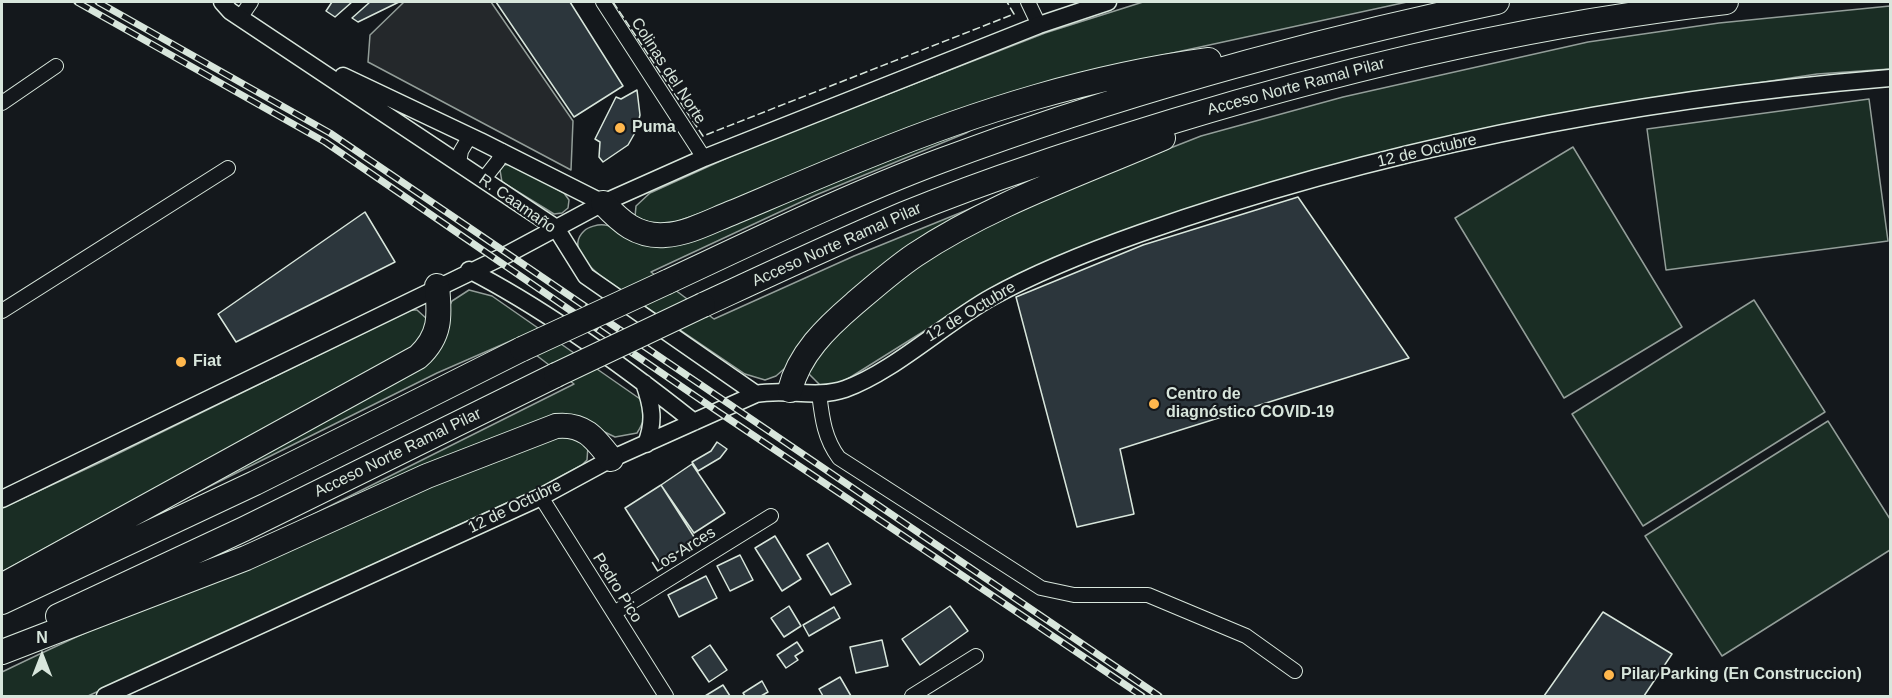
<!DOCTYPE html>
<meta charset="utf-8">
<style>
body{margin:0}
#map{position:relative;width:1892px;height:698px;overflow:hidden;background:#14181c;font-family:Helvetica,sans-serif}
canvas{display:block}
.frame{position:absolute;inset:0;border:3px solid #d8e6dc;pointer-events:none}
.north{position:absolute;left:12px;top:626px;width:60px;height:60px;-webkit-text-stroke:4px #14181c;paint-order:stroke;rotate:0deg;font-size:16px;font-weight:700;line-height:24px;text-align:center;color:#d8e6dc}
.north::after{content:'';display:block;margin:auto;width:21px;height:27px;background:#d8e6dc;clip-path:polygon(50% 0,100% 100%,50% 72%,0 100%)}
</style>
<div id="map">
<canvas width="1892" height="698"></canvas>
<div class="frame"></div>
<div class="north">N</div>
</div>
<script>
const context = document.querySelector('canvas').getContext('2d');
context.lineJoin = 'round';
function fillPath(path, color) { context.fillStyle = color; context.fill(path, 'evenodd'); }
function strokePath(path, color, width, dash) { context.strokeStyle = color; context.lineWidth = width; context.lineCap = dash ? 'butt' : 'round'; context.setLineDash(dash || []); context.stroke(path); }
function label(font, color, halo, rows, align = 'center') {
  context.font = font + ' Helvetica,sans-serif'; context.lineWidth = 4.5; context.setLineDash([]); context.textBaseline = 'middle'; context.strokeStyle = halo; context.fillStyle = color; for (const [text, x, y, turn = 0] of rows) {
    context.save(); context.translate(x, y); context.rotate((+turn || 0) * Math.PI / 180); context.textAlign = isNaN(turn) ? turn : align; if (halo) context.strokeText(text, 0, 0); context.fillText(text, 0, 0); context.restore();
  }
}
const green = new Path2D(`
 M1143 2H1407L1099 69 662 227 635 217 636 206 650 193 749 148 1045 33Z
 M1890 6V69L1817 74 1645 100 1421 144 993 288 846 380 831 385H820L809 374 808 360 882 290 955 241 1084 182 1201 136 1343 97 1588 42 1719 23Z
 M1869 99 1888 241 1666 270 1647 129Z
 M978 126 966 133 816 195 651 272 714 319 854 256 977 206 946 228 776 376 765 380 745 374 602 277C589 267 567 247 584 231 588 227 598 224 605 225 618 226 632 236 644 241Z
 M1573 147 1682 327 1564 398 1455 218Z
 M511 164 564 193 569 200 568 208 562 213 554 214 502 182 500 170 504 165Z
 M469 290 492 296 643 401C647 413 644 422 637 433L615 437 590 425 296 523 574 384 515 339 437 373 166 508 423 361 452 301Z
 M1754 300 1825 412 1643 526 1572 414Z
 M410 310H417L427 319V340L2 572V508L101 462Z
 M1828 421 1890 519V550L1722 656 1645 536Z
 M567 430 588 446 587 460 582 465 537 489 88 696H2V672C186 583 377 508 567 430Z`);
fillPath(green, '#1a2d24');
strokePath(green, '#939e99', 1.5);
const parking = new Path2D(`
 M404 2H491L573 121 571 170 368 62 370 35Z`);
fillPath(parking, '#24282b');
strokePath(parking, '#939e99', 1.5);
const building = new Path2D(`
 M332 2H352L335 17 326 11Z
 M370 2H399L358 22 352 18Z
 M496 2H570L623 86 574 117Z
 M637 90 640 115 636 131 628 145 603 162 599 157 600 142 595 139 616 97 621 99Z
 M1298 197 1409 358 1120 449 1134 514 1077 527 1016 297 1143 245Z
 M365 212 395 262 236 342 218 314Z
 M717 442 727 449 720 458 698 471 692 462 711 451Z
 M692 464 725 513 694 533 661 485Z
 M661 485 696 540 660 563 625 508Z
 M775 536 801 579 782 591 755 548Z
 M828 543 851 584 831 595 807 555Z
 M740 555 753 580 730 591 717 566Z
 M706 576 717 598 679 617 668 595Z
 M789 606 801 626 784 637 771 618Z
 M950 606 968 631 920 665 902 639Z
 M834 607 840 618 809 636 803 625Z
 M1603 612 1672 654 1644 696H1544Z
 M882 640 888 666 856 673 850 647Z
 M797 642 803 651 795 656 798 660 786 668 777 655Z
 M710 645 727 670 709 682 692 657Z
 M840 677 851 696H823L819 689Z
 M762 681 768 692 761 696H745L743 693Z
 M723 685 730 696H705Z`);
fillPath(building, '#2c363c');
strokePath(building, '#d8e6dc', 1.5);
const minor = new Path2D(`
 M603 2 704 158
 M1028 2 1039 25
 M240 18 251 2
 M2 103 56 66
 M459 163 461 151 470 136
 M483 180 498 161 502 151
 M2 311 228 168
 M819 393C822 417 824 438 839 458L1041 588 1074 595H1148L1246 636 1295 671
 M541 497 666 696
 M614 613 771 516
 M912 696 976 656`);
const tertiary = new Path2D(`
 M222 2 230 11 556 228 586 276 756 394
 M343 76 480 141 603 203
 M469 270C547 310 626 368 694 422
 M644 383C652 406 655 421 646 444
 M2 499 508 254 603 203 704 158 1039 25 1108 2
 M105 696 541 497 611 459 756 394C785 388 816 399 845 389 893 372 945 323 992 297 1039 271 1090 251 1141 233 1382 148 1636 99 1890 78`);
const motorway = new Path2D(`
 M603 203C621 222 637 237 665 235 688 234 713 220 734 212 779 193 823 174 868 156 979 111 1090 76 1209 60
 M667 282C757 240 847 196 940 161 1122 93 1308 42 1497 2
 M703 305C770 274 836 243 904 214 992 178 1083 149 1174 121 1354 66 1539 23 1726 2
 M790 390C799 354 826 328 854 304 874 287 893 270 915 255 990 205 1080 174 1163 138
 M7 583 418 357C441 336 440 316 437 286
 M2 602 255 483 522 349
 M58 616 244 529 556 375
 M2 652 246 558 427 476 556 426C584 423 595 438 611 459`);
strokePath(minor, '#d8e6dc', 16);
strokePath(tertiary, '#d8e6dc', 19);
strokePath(motorway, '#d8e6dc', 26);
strokePath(minor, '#14181c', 14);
strokePath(tertiary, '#14181c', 16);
strokePath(motorway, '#14181c', 24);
const rail = new Path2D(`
 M77 2 325 142 717 411 1142 696
 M98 2 330 133 1159 696`);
strokePath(rail, '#d8e6dc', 7);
strokePath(rail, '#14181c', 4.5, [14]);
const motorwayBridge = new Path2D(`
 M522 349 667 282
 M556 375 703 305`);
strokePath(motorwayBridge, '#d8e6dc', 26, []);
strokePath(motorwayBridge, '#14181c', 24);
strokePath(new Path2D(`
 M613 2 703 136 1014 14 1007 2`), '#d8e6dc', 1.5, [8, 3]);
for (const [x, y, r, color] of [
 [620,128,6,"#ffb74d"],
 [181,362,6,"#ffb74d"],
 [1154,404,6,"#ffb74d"],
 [1609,675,6,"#ffb74d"]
]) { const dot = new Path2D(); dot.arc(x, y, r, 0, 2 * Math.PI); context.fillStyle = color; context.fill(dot); strokePath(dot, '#14181c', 2); }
label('16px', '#d8e6dc', '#14181c', [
 ["Colinas del Norte",668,71,57],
 ["Acceso Norte Ramal Pilar",1296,87,-15],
 ["12 de Octubre",1427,151,-13],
 ["R. Caamaño",517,204,35],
 ["Acceso Norte Ramal Pilar",837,245,-24],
 ["12 de Octubre",971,312,-31],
 ["Acceso Norte Ramal Pilar",398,453,-26],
 ["12 de Octubre",515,507,-26],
 ["Los Arces",684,550,-32],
 ["Pedro Pico",617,588,58]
]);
label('bold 16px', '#d8e6dc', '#14181c', [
 ["Puma",632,128],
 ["Fiat",193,362],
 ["Centro de",1166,395],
 ["diagnóstico COVID-19",1166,413],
 ["Pilar Parking (En Construccion)",1621,675]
], 'left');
</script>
